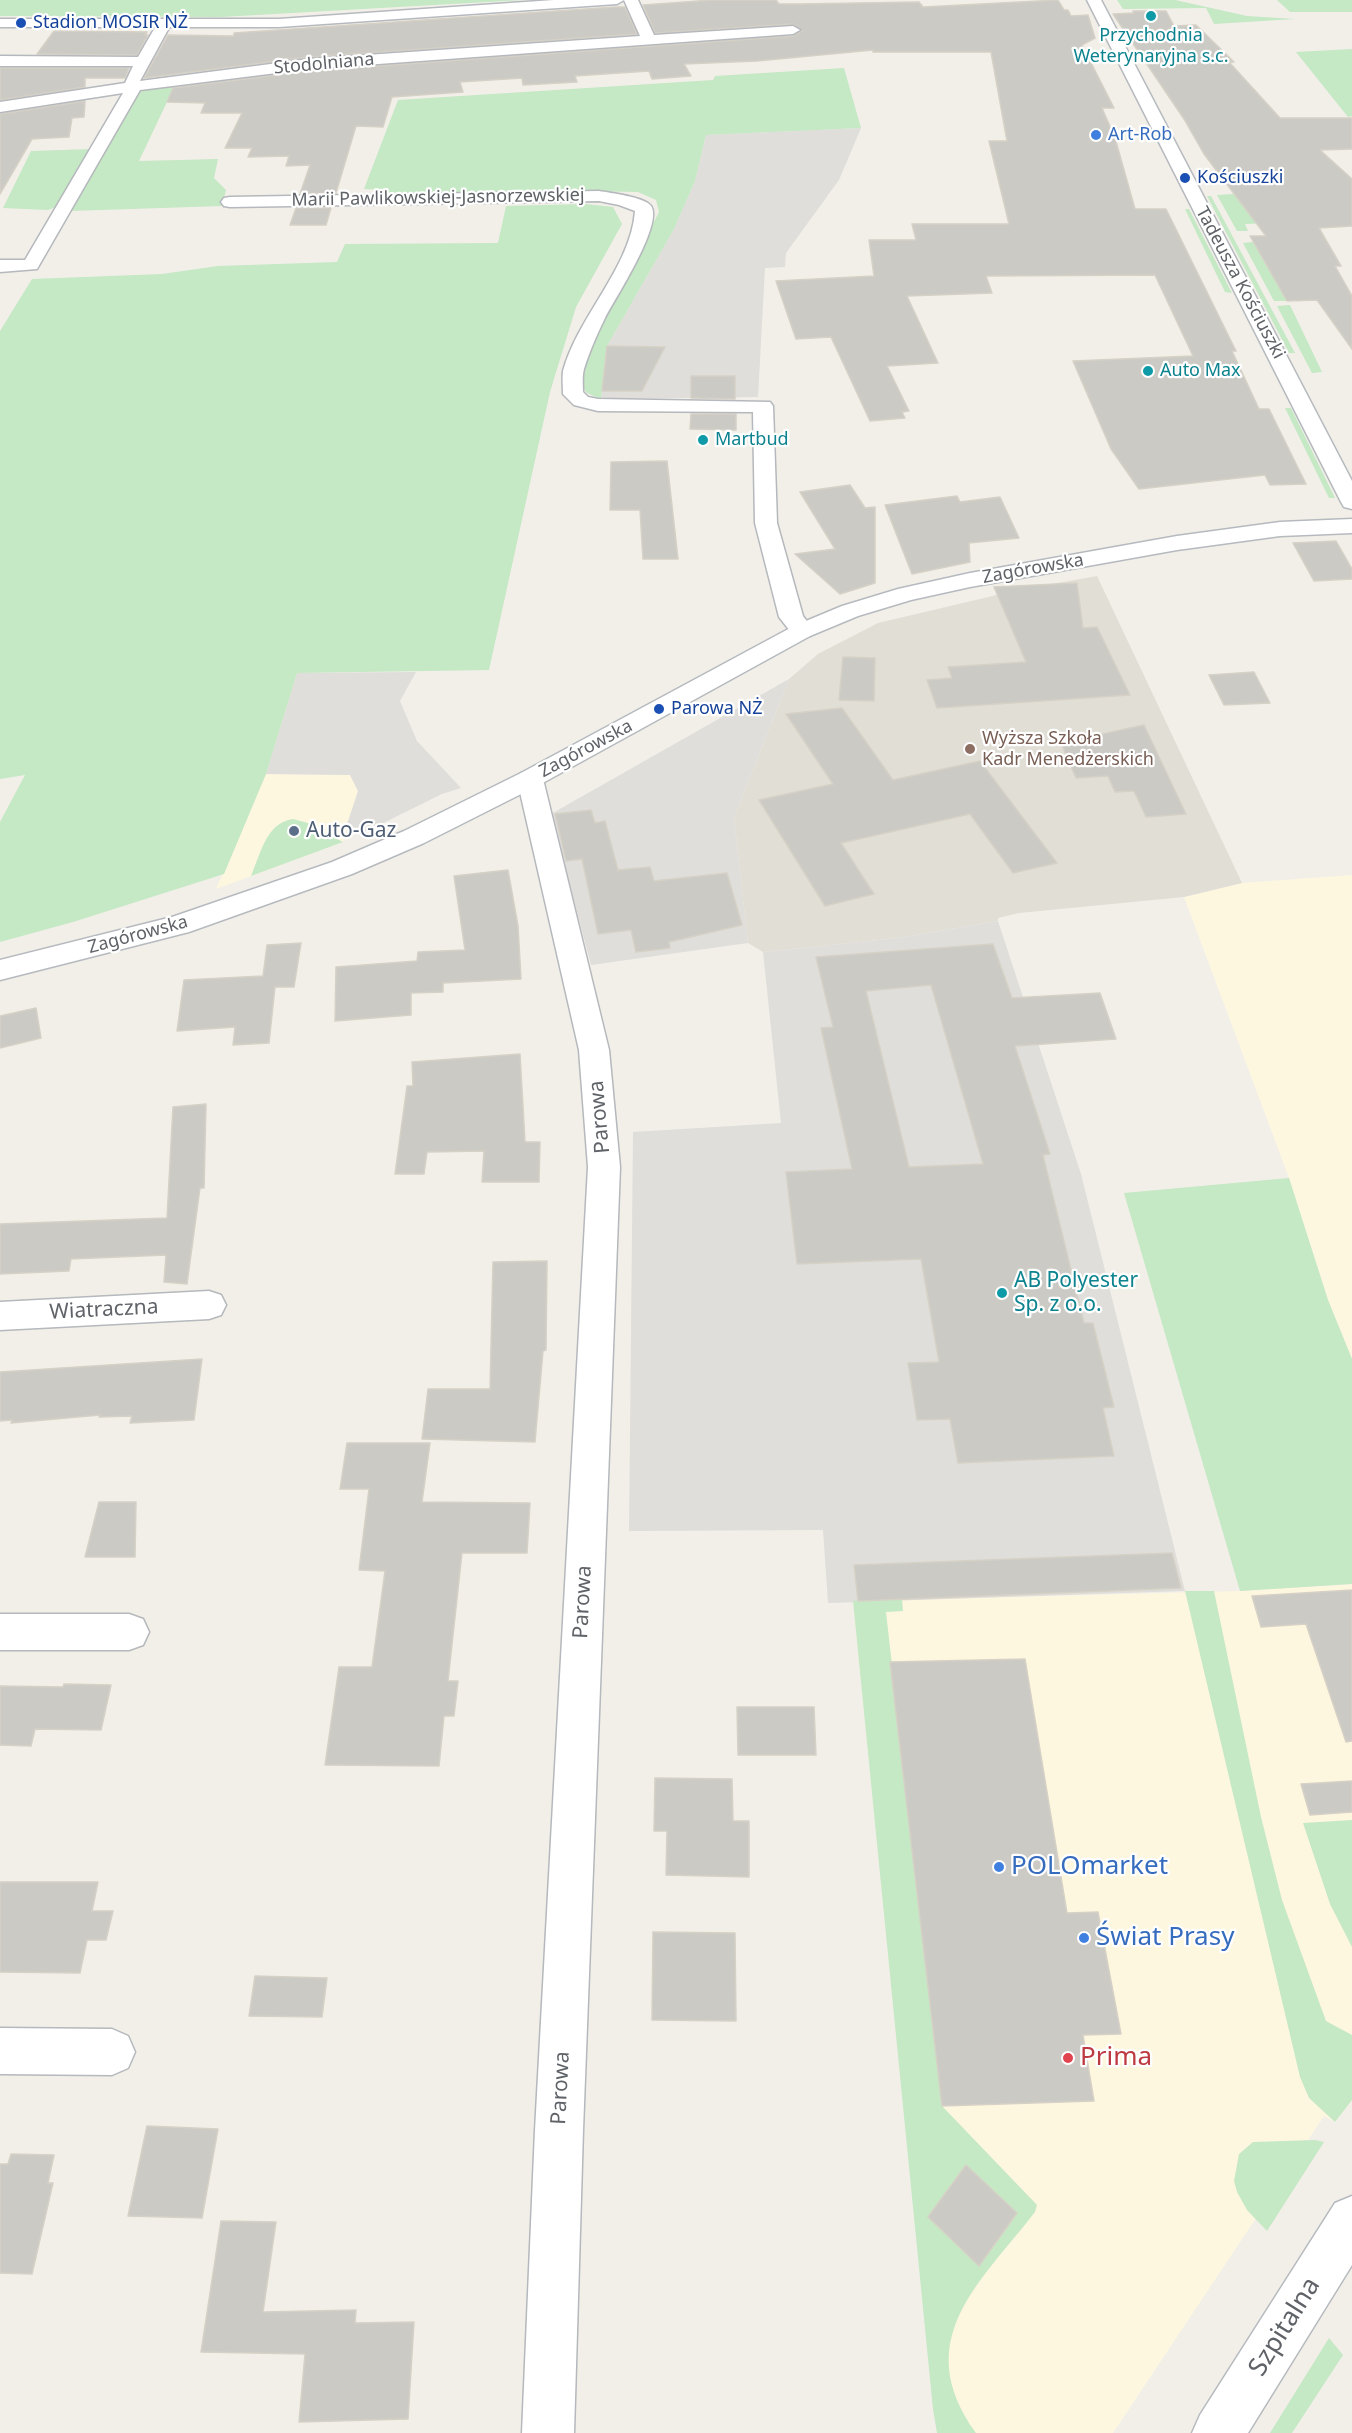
<!DOCTYPE html>
<meta charset="utf-8">
<style>
body{margin:0}
canvas{display:block;background:#f1efe8}
</style>
<canvas width="1352" height="2433"></canvas>
<script>
const context = document.querySelector('canvas').getContext('2d');
context.lineJoin = 'round';
function fillPath(path, color) { context.fillStyle = color; context.fill(path, 'evenodd'); }
function strokePath(path, color, width, dash) { context.strokeStyle = color; context.lineWidth = width; context.lineCap = dash ? 'butt' : 'round'; context.setLineDash(dash || []); context.stroke(path); }
function label(font, color, halo, rows, align = 'center') {
  context.font = font + ' "Noto Sans",sans-serif'; context.lineWidth = 4.5; context.setLineDash([]); context.textBaseline = 'middle'; context.strokeStyle = halo; context.fillStyle = color; for (const [text, x, y, turn = 0] of rows) {
    context.save(); context.translate(x, y); context.rotate((+turn || 0) * Math.PI / 180); context.textAlign = isNaN(turn) ? turn : align; if (halo) context.strokeText(text, 0, 0); context.fillText(text, 0, 0); context.restore();
  }
}
fillPath(new Path2D(`
 M266 774 350 775 358 791 343 842 216 889Z
 M1352 875V1359L1328 1300 1289 1178 1184 897 1242 883Z
 M1352 1584V2100L1335 2122 1324 2116 1113 2433H937L853 1601 1240 1591Z`), '#fef7e0');
fillPath(new Path2D(`
 M861 128 839 180 786 253 785 267 765 268 758 397 601 399 607 346 674 229 695 181 706 135Z
 M416 672 400 701 417 741 461 788 442 794 363 833 365 828 346 827 358 791 350 775 266 774 297 673Z
 M789 679 734 818 748 943 591 965 551 814Z
 M998 921 1081 1174 1185 1591 828 1603 823 1530 629 1531 633 1132 781 1123 763 952 898 938Z`), '#e0deda');
fillPath(new Path2D(`
 M1097 576 1242 883 1184 897 1019 913 998 918V921L898 938 763 952 748 943 734 818 789 679 818 654 878 623 1018 590Z`), '#e1ded6');
fillPath(new Path2D(`
 M0 0H523L221 17 0 16Z
 M1117 0H1175L1247 16 1295 19 1214 24 1206 8 1123 9Z
 M1277 0H1352V12H1290Z
 M1352 49V116L1348 117 1296 52Z
 M844 68 861 128 706 135 695 181 674 229 607 346 601 399 587 393 578 382 581 366 659 212 656 200 638 192 589 191 387 197 388 190 364 189 398 100 713 80 715 76Z
 M175 85 139 161 218 159 214 178 226 190 222 206 70 211 137 92Z
 M93 149 56 207 48 210 3 208 31 151Z
 M1269 192 1275 223 1245 224 1248 231H1237L1217 195Z
 M1207 196H1211L1295 353H1289Z
 M585 204 613 207 622 224 576 307 550 392 489 670 297 673 266 774 224 874 73 922 0 942V822L25 775 0 779V331L32 279 162 274 218 266 337 262 345 244 498 243 506 206Z
 M1185 209H1189L1232 293 1225 292Z
 M1253 242 1267 267H1271L1287 301H1274L1243 243Z
 M1290 305 1322 372 1312 373 1277 306Z
 M1285 408H1291L1335 498H1329Z
 M293 819 308 823 343 842 251 876C261 853 266 823 293 819Z
 M1289 1178 1328 1300 1352 1359V1584L1240 1591 1124 1193Z
 M1185 1591H1214L1261 1817 1282 1900 1326 2021 1352 2035V2100L1335 2122 1309 2098 1300 2077Z
 M902 1599 903 1611 886 1612 942 2106 1037 2205 1035 2212C980 2283 909 2340 976 2433H937L933 2409 853 1601ZM1017 2213 979 2266 928 2217Z
 M1352 1820V1947L1330 1904 1303 1823Z
 M1315 2140 1324 2142 1267 2231 1247 2210 1237 2192 1234 2181 1239 2154 1253 2142Z
 M1329 2338 1343 2355 1292 2433H1270Z`), '#c5e8c5');
const building = new Path2D(`
 M712 0H776L779 4H799L919 2 923 7 1058 0 1064 10H1068L1071 16 1088 15 1095 38 1082 45 1114 108H1102L1115 138 1135 209H1166L1236 351H1232L1259 409H1269L1306 484 1270 485 1265 475 1139 489 1111 449 1073 361 1193 356 1155 275 986 276 992 293 907 296 938 363 887 366 909 411 902 412 905 418 870 421 831 337 796 339 776 281 874 276 869 240H916L912 224H1009L989 141H1007L991 52H873V50L757 61 684 64 691 76 652 79 649 71 575 76 577 82 523 85 522 78 460 82 463 92 392 97 383 127 356 126 336 193 300 194 310 165 286 166 289 156 248 157 252 148H225L242 113H201L205 103 167 102 173 88 309 71 793 36 802 31 793 24 655 33 643 5Z
 M615 7H625L637 34 309 57 144 78 168 35 234 36V33Z
 M1133 11H1166L1174 26 1196 25 1234 62H1229L1280 118H1352V149L1320 150 1352 179V226L1319 228 1341 266H1335L1352 296V349L1317 300 1287 301 1250 236H1266L1204 154 1184 119 1113 14 1134 13Z
 M54 31 147 32 145 35H148L137 55 37 54Z
 M0 68H129L125 78H85V87L0 100Z
 M85 101 84 117 72 118 69 137 32 139 0 194V114Z
 M296 208H331L326 225H290Z
 M607 346 665 347 642 391H602Z
 M691 376H735V399L691 398Z
 M691 414H736V430L690 429Z
 M667 461 678 559H643L640 510H610L611 462Z
 M850 485 865 508 875 507V583L840 594 795 554 835 549 800 492Z
 M957 496 960 502 1000 497 1019 538 969 543 970 562 912 574 885 505Z
 M1336 541 1352 569V579L1314 581 1293 543Z
 M1077 583 1083 628 1097 627 1130 695 937 708 927 680 952 678 948 667 1026 662 994 587Z
 M843 657 875 658 874 701 839 700Z
 M1254 672 1270 703 1224 705 1209 675Z
 M842 708 893 780 980 761 1057 863 1013 873 970 814 841 843 874 894 825 906 759 800 833 784 786 714Z
 M1144 725 1186 814 1146 817 1134 791 1115 792 1108 776 1076 778 1061 743Z
 M591 810 595 823 605 821 618 870 650 867 654 881 727 873 742 925 669 942 670 948 636 952 631 930 598 934 582 859 566 861 555 814Z
 M508 870 518 926 521 979 443 983V992L411 993V1015L335 1021 336 967 417 961 418 952 465 950 454 876Z
 M301 943 294 987H275L269 1043 233 1045 235 1027 177 1031 184 980 263 976 267 945Z
 M993 944 1012 998 1100 993 1116 1039 1015 1046 1050 1154 1043 1155 1084 1323H1093L1114 1407 1103 1408 1114 1456 958 1463 950 1419 917 1420 908 1363 939 1362 921 1259 797 1264 786 1172 852 1169 821 1028 833 1027 816 957ZM931 985 983 1164 909 1167 866 991Z
 M36 1008 41 1038 0 1048V1016Z
 M520 1054 525 1142H540L539 1182H482L484 1151 427 1152 424 1174H395L407 1086H413L412 1062Z
 M206 1104 204 1188H200L187 1284 164 1282 166 1255 71 1259 69 1271 0 1274V1224L167 1218 173 1107Z
 M547 1261 546 1350 543 1351 535 1442 422 1439 428 1389H490L493 1262Z
 M202 1359 194 1420 130 1423 132 1416 99 1417 100 1415 11 1423 12 1420 0 1421V1372Z
 M347 1443H430L422 1502 530 1503 527 1553H462L448 1681H458L454 1716H444L439 1766 325 1765 339 1667H372L385 1571 359 1570 369 1489H340Z
 M99 1502H136L135 1557H85Z
 M1172 1553 1181 1588 858 1601 854 1565Z
 M1352 1590V1741L1346 1742 1306 1624 1261 1627 1252 1596Z
 M1025 1659 1067 1913 1098 1912 1121 2034 1083 2035 1094 2101 942 2106 890 1662Z
 M64 1684 111 1685 101 1730 35 1729 31 1746 0 1745V1686L63 1687Z
 M737 1707H814L816 1755H738Z
 M655 1778 732 1779 733 1821H749V1877L666 1875 667 1831H654Z
 M1352 1781V1812L1310 1815 1301 1784Z
 M0 1882H98L92 1911H113L106 1940H87L80 1973 0 1972Z
 M653 1932 735 1933 736 2021 652 2020Z
 M255 1976 327 1978 322 2017 249 2016Z
 M147 2126 218 2129 202 2218 128 2216Z
 M11 2154 54 2155 48 2183H53L32 2274 0 2273V2164H8Z
 M966 2165 1017 2213 979 2266 928 2217Z
 M221 2221 276 2222 263 2312 356 2310 355 2323 414 2322 408 2419 299 2422 305 2354 201 2352Z`);
fillPath(building, '#cccac5');
strokePath(building, '#d6d1c6', 1.5);
const street = new Path2D(`
 M624 0H638L654 35 793 26 800 30 793 34 309 69 140 90 37 269 0 272V260H25L123 93 0 112V102L125 83 133 66H0V56L138 57 157 24 164 20 171 24 140 81 309 59 640 36Z
 M599 191C610 193 645 197 651 206 664 224 614 300 605 318 597 334 589 353 584 369 582 376 583 385 583 392L588 397 598 399 770 402 773 406 777 523 803 616 814 631 810 636 802 638 794 636 779 617 755 523 753 412 598 411 574 405 563 394C563 387 562 378 563 371 578 316 631 267 635 211L619 205 599 201 230 207 224 206 221 202 224 198 230 197Z
 M530 771 539 773 543 779 609 1050 620 1167 583 2130 574 2433H522L535 2130 588 1167 579 1050 517 779 521 773Z
 M209 1291 221 1295 226 1305 221 1315 209 1319 0 1330V1302Z
 M0 1614H129L143 1619 149 1632 143 1645 129 1650H0Z
 M0 2028 112 2029 128 2036 135 2052 128 2068 112 2075 0 2074Z`);
const secondary = new Path2D(`
 M554 0H624L617 4 279 27H0V19H279Z
 M1087 0H1101L1352 481V509L1344 507 1341 502Z
 M1352 519V533L1280 536 1177 550 970 587 911 600 858 616 810 636 539 785 424 843 352 874 189 932 0 980V960L172 917 332 862 404 831 521 773 794 626 842 606 898 589 970 573 1177 536 1280 522Z
 M1352 2196V2265L1248 2433H1192L1200 2415 1335 2203Z`);
strokePath(street, '#b5b8bc', 3);
strokePath(secondary, '#b6babf', 3);
fillPath(street, '#fff');
fillPath(secondary, '#fff');
for (const [x, y, r, color] of [
 [1151,16,6,"#0f9aa8"],
 [21,23,6,"#1a4fb4"],
 [1096,135,6,"#3f7fe0"],
 [1185,178,6,"#1a4fb4"],
 [1148,371,6,"#0f9aa8"],
 [703,440,6,"#0f9aa8"],
 [659,709,6,"#1a4fb4"],
 [970,749,6,"#8d6e63"],
 [294,831,6,"#5c6f8a"],
 [1002,1293,6,"#0f9aa8"],
 [999,1867,6,"#3f7fe0"],
 [1084,1938,6,"#3f7fe0"],
 [1068,2058,6,"#e0444e"]
]) { const dot = new Path2D(); dot.arc(x, y, r, 0, 2 * Math.PI); context.fillStyle = color; context.fill(dot); strokePath(dot, '#fff', 2); }
label('18px', '#164399', '#fff', [
 ["Stadion MOSIR NŻ",33,23],
 ["Kościuszki",1197,178],
 ["Parowa NŻ",671,709]
], 'left');
label('18px', '#0d838f', '#fff', [
 ["Przychodnia",1151,36,"center"],
 ["Weterynaryjna s.c.",1151,57,"center"],
 ["Auto Max",1160,371],
 ["Martbud",715,440]
], 'left');
label('18px', '#5f6368', '#fff', [
 ["Stodolniana",324,64,-5],
 ["Marii Pawlikowskiej-Jasnorzewskiej",438,198,-1],
 ["Tadeusza Kościuszki",1240,283,62],
 ["Zagórowska",1033,569,-10],
 ["Zagórowska",586,749,-28],
 ["Zagórowska",138,935,-15]
]);
label('18px', '#366cbe', '#fff', [
 ["Art-Rob",1108,135]
], 'left');
label('18px', '#785e54', '#fff', [
 ["Wyższa Szkoła",982,739],
 ["Kadr Menedżerskich",982,760]
], 'left');
label('21px', '#4e5e75', '#fff', [
 ["Auto-Gaz",306,831]
], 'left');
label('21px', '#5f6368', '#fff', [
 ["Parowa",600,1117,-95],
 ["Wiatraczna",104,1310,-3],
 ["Parowa",583,1602,-87],
 ["Parowa",561,2088,-87]
]);
label('21px', '#0d838f', '#fff', [
 ["AB Polyester",1014,1281],
 ["Sp. z o.o.",1014,1305]
], 'left');
label('26px', '#366cbe', '#fff', [
 ["POLOmarket",1011,1867],
 ["Świat Prasy",1096,1938]
], 'left');
label('26px', '#be3a42', '#fff', [
 ["Prima",1080,2058]
], 'left');
label('26px', '#5f6368', '#fff', [
 ["Szpitalna",1285,2327,-58]
]);
</script>
